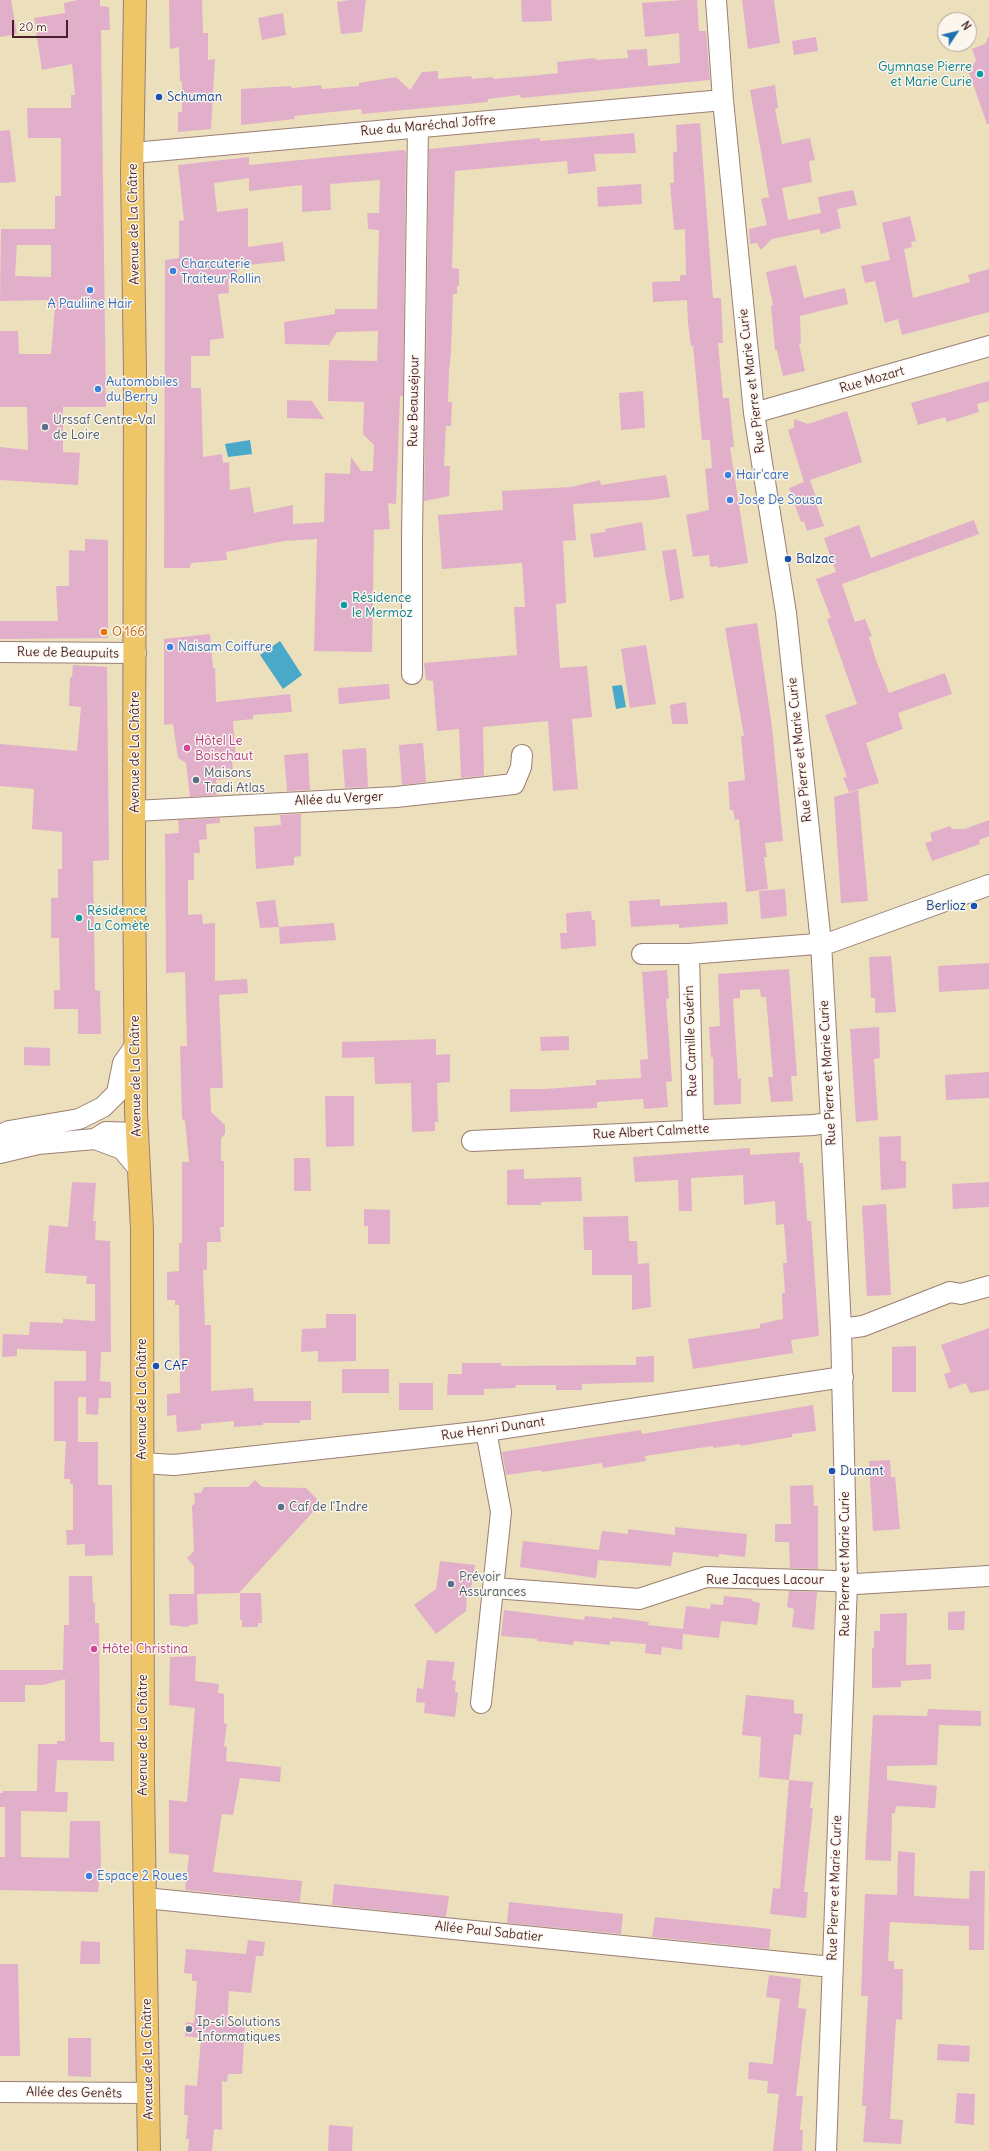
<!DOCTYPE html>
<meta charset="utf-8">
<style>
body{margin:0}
#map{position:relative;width:989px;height:2151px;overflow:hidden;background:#ecdfbc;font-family:Delius,sans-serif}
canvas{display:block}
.north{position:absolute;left:937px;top:12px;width:40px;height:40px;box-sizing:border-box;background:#fbf7ec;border:1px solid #b4a19f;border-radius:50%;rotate:55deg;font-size:11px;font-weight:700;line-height:16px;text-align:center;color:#4a1f2b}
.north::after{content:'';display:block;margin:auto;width:14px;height:18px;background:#1f6fb2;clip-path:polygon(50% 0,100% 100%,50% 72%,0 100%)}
.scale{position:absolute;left:12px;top:20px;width:56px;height:18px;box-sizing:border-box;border:2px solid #4a1f2b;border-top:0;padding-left:5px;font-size:12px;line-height:14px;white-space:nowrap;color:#4a1f2b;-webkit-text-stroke:3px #fbf7ec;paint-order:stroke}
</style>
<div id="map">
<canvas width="989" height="2151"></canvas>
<div class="north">N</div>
<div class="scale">20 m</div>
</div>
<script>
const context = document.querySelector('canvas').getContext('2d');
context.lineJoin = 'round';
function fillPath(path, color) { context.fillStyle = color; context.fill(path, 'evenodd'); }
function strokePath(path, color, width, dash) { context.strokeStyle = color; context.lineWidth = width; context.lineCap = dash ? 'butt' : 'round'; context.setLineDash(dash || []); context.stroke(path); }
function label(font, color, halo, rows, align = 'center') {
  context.font = font + ' Delius,sans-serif'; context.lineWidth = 3; context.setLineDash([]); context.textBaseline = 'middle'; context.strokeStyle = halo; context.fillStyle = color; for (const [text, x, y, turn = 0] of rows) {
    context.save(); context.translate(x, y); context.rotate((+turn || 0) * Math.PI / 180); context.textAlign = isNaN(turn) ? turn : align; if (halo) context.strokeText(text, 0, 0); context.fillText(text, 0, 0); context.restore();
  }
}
fillPath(new Path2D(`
 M250 440 252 454 228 457 225 444Z
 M280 641 302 675 283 689 260 655Z
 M622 685 626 707 616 709 612 686Z`), '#4aa8c9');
fillPath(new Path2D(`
 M0 0H11L17 34 0 37Z
 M78 0H100V6L109 7 110 30H101L106 407H63V452L80 453 78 485 0 480V447L28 450 27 407H0V331H18L19 354H51L55 308H48V300L0 301 1 229H55V196H61V138H28L27 108H71V95H75L72 64 42 70 34 18 65 13 64 3ZM17 245H51V277L15 276Z
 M169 0H202L203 33H208V60L215 59 211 129 178 132V112H182V81H180L179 47 170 49Z
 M350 0H366L362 32 341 34 337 2Z
 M521 0H551L552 21 522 22Z
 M683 0H697L699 31H706L710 80 521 98 520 95 488 99V102L362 114 361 109 294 116 295 119 241 125V89L291 86 292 88 321 85 322 89 359 86V83L396 77 410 90 422 72 438 71V79L471 76 472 79 493 77V79L530 76 558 73 557 62 595 58 596 60 628 58 627 50 647 49 648 66 680 63 679 33 645 37 642 3Z
 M742 0H774L780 43 748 49Z
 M283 13 286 35 262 40 258 18Z
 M989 36V124H987L969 73 976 60 972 49 985 44Z
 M816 37 818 51 794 55 792 41Z
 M775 85 778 108 775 109 782 144 810 138 815 160 809 161 812 182 782 188 788 220 821 213 818 197 853 190 857 205 837 209 841 228 821 234 819 229 772 239 761 250 757 243 750 244 749 229 767 225 761 199 769 197 750 90Z
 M700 123 713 298H721L723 343H718L723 398H729L734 447H730L748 563 718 568V566L710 567 709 555 693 557 686 515 709 510 705 469 712 468 710 440H702L693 346H691L688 323 687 300 653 302 652 282 680 281V275H686L685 229 674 230 670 183H674L673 152H677L676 125Z
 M10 130 16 182 0 183V131Z
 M634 133 636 153 594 154 596 171 568 174 567 161 455 171 452 268 459 269V286H457V294H453L451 351 449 371 448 402H452L451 426H446L444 466H450L449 496 424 501 429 149 540 138V141Z
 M403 150 406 151 403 396H400L396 504 388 503 390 529 374 530 372 652 314 651 317 539 284 541 226 552 227 560 191 563 190 568H164L165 260 179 258V221L184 220 178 165 249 157V165ZM249 178V191L302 185V212L331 210 330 184 380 180 379 213H367L368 229 379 230 377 309H335V314L284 322 285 344 329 345 337 332 378 331 377 361 329 360 328 401 364 402 363 434 374 445 373 471H362V472L351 457 350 474 325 473 324 522 293 524V505L254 513 250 487 230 490 229 462 223 463 222 454 203 457 201 388H191V356H210V340L224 338 218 294 229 293 228 279 238 278 237 266 285 261 283 242 248 247V208L217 212 214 183Z
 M641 184 642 204 598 207 597 187Z
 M910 216 916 241 911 242 912 247 904 249 913 298 970 282 968 275 989 269V312L902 335 898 319 885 323 875 281 865 283 861 266 890 260 882 223Z
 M796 265 804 298 845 288 848 304 800 316 801 343 799 344 805 371 783 376 777 350H775L771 306 773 305 766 272Z
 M989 381V401L977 404 979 412 947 422 945 417 918 425 911 403Z
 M643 391 645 428 621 430 619 393Z
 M287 400 312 401 324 419 287 418Z
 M847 411 862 462 810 480 818 503 816 504 824 526 807 531 804 521 801 522 789 488 804 482 788 430 794 428V419L808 424Z
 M666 475 670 497 651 500 573 504 576 540 563 541 566 603 556 604 560 668 587 666 592 717 572 719 578 789 553 791 548 721 483 727 484 776 461 778 459 729 437 731 433 681 426 680 424 663 517 655 514 607H525L522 563 442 569 438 515 503 510 502 491 571 487 600 480 601 485Z
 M974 520 979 534 842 584 855 622 865 619 872 636 869 637 876 660 889 693 945 673 952 694 898 713 903 729 866 743 879 783 849 792 843 778 847 777 825 715 857 704 827 619 831 618 816 579 836 572 824 538 859 525 871 558Z
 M642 522 646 550 594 558 590 534 606 532 605 529Z
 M85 539 108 540V638L0 639V621H58L56 586H69V550L85 551Z
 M676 549 684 598 670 601 662 551Z
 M757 623 772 727 783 841 765 843 767 857H764L768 889 746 892 739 819 735 820 733 810H730L728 782 745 780 741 736H744L725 628Z
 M210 634 213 668H215L216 702 290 694 292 712 253 715V719L233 721 236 759 232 754 233 778 216 780 217 795 190 797 186 763 178 758 173 724 164 725V639Z
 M646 645 656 704 630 708 621 649Z
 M73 665 107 667 109 860 93 861 95 990 100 991 101 1034H78V1009H54V990H60L59 938H51V898H58V869H62V832L32 829 34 789 0 786V744L77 751 81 707 69 706 70 677H72Z
 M389 684 390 699 339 704 338 688Z
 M686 702 688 724H672L670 705Z
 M423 743 426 782 402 785 399 745Z
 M366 748 368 787 345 788 342 750Z
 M308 753 310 790 287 791 284 755Z
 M858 790 868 901 841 903 834 797Z
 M301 814V856L294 857V865L256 869 254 827 281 825 280 815Z
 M220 818V823L206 824 207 839 199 840 200 853H194V880H188V915L202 914 203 924 215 923V981L247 979 248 993 219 995 223 1088H210L211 1112 225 1125V1134L221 1138V1161H224V1227H220L221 1242H207V1270H203L205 1325H211V1391L253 1388 254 1401H311V1420H300V1423H263V1425L234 1427V1421L201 1424V1430L177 1432 176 1415 167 1416V1394L180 1393 179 1305H175V1300H167V1272L179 1271V1243H182V1162H189L185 1121 182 1119 180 1046H187L185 972 166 973 165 834 179 833 178 820Z
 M989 820V836L979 840 980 844 932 861 925 843 932 841 930 833 950 826 952 829H965Z
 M785 889 787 916 761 919 759 891Z
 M660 899V906L727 902 728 924 679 928V924L631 927 629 901Z
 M275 900 279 927 260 928 256 902Z
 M591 911 592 920H595L596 946 561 949 560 933H567L566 913Z
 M334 923 336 940 280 944 279 927Z
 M891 956 896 1012 875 1013V998H871L869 957Z
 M989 963V989L939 992 938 966Z
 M789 969 797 1076H791L793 1101 771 1102 768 1077H773L766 997H761L760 989 740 990V998L733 999 738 1079 741 1078V1104L714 1105 713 1057H711L709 1027 720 1026 718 974Z
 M667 970 669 998 666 999 672 1081 666 1082 668 1107 644 1109 643 1099 597 1102V1108L510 1112V1089H546L596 1085V1080L641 1078 640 1060 648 1059 642 972Z
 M879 1027 880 1058 874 1059 878 1120 856 1122 850 1029Z
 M569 1036V1050L541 1051 540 1037Z
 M436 1039V1055L450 1054V1082L437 1083 438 1122H435V1131L412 1132 411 1083 375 1084 374 1057 342 1058V1042Z
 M24 1047 50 1048V1066L24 1065Z
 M989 1072V1098L946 1100 945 1075Z
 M325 1096H354V1146L326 1147Z
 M901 1136V1161H906V1188L881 1190 879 1137Z
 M750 1148V1155L800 1152 799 1163H803L807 1221H811L819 1336 791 1340 793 1353 693 1369 688 1339 760 1328V1324L783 1319 782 1293H785L783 1263H787L784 1224 776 1225 775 1201 744 1205 743 1175 691 1178 692 1211H679L678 1180 635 1182 633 1157Z
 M294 1158H310L311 1191H294Z
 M524 1169V1179L581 1177 582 1201 541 1202V1205H507V1170Z
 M72 1182 96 1183 93 1221H96L95 1240 110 1241 111 1352H101L100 1381 111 1382V1398H99L98 1415 86 1414V1397H78V1442H98V1485H112L113 1555 85 1556V1544L67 1545 66 1530H73V1485L70 1484V1479H64L66 1441H54V1381H86V1351L17 1349V1356L2 1357 3 1334 29 1335 30 1322 63 1323V1319L95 1321V1284H86L87 1276 45 1273 49 1225 68 1227Z
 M989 1182V1207L953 1209 952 1184Z
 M886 1204 891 1295 867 1296 862 1206Z
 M364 1209 390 1210V1244H368V1226H364Z
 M628 1216 629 1241H637L638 1264 649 1263 651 1307 632 1310V1275H592V1250H584L583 1217Z
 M326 1314H356V1361L318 1362V1351L301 1352 302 1329 326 1328Z
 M989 1328V1390L970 1393 966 1383 949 1389 944 1374 951 1372 941 1345Z
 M916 1346V1392H892V1347Z
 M654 1356V1382L582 1384V1390H556V1385H516L515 1388 484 1389V1395H447L448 1374H462V1363H501V1366L636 1365V1357Z
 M342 1369H389V1393H342Z
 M399 1383H433V1410H399Z
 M813 1405 816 1431 792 1434V1437L740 1446V1444L713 1448V1446L645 1456 646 1461 603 1468 602 1463 542 1472 541 1470 506 1475 502 1452 641 1430 642 1434Z
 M890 1460 891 1477H895L900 1529 873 1531 869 1461Z
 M255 1480 262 1487 306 1488 321 1503 239 1593 197 1594 198 1624 190 1625 187 1627 170 1625 169 1594H194V1566L187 1558 194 1551 192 1506 195 1503 194 1493H201L204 1487H248Z
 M813 1485 814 1506H818V1569L790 1568 789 1542H775V1524H791L790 1486Z
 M675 1527 747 1534 745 1557 719 1554V1557L673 1552 671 1566 598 1560 599 1551 596 1578 520 1567 523 1541 599 1550 602 1531 628 1534V1529L675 1535Z
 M440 1561 475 1565 470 1594 467 1593 466 1611 436 1634 414 1605 436 1589Z
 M69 1576H92L93 1603H95V1623H99L100 1742H114V1761L57 1760 55 1792H68L67 1812 21 1811V1857L69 1858 70 1821H100L101 1865 98 1892 0 1890V1857H5V1807H0V1793H3V1791H37L38 1744H57V1741H65V1679L43 1685H25V1702H0V1670H63L64 1625H69Z
 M789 1591 817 1592 814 1630 792 1627 794 1609 787 1607Z
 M240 1593H261L262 1623H258V1627H242V1620H240Z
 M724 1596 752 1599V1601L760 1603 757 1625 721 1621 719 1638 683 1634 682 1650 662 1647 661 1655 645 1653 646 1644 610 1641V1645L574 1641 573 1645 537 1641V1639L501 1636 504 1610 584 1620 585 1616 612 1619V1617L649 1622 648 1625 683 1629 686 1606 710 1609 711 1604 723 1605Z
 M965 1611 964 1630H948V1612Z
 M907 1613 906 1665 931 1664V1679L901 1681V1687L872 1688V1648H874V1631H880V1614Z
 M196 1656 195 1681 219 1684 218 1693 224 1694V1723L227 1724 224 1746 227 1747 226 1761 281 1767 280 1782 240 1778 233 1815 222 1814 213 1872 302 1881 300 1902 185 1890 189 1855 169 1853V1800L187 1802 195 1708 169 1705 170 1657Z
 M427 1660 455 1662 452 1680 456 1681 455 1692 458 1693 455 1717 424 1713 425 1703 416 1702 417 1688 423 1689Z
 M746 1695 794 1700V1713L803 1714 801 1735 794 1734 789 1780 759 1777 761 1737 742 1735Z
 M928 1709 981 1711V1726L939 1725 937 1765 887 1766V1780L937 1786 935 1808 896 1806 895 1813H892L891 1861 865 1860 873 1715 927 1716Z
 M789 1780 813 1782 810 1808H813L804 1892H808L806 1918 770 1914 773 1888 780 1889Z
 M898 1851 915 1853 914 1896 969 1899 970 1871H985L984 1950H969V1926L890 1922 888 1961H894V1969H903L902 2020 896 2019 890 2119 903 2120 901 2144 863 2142 866 2106H862L868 1996H861L865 1894 897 1895Z
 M334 1884 449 1896 446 1917 332 1905Z
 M509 1902 623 1914 621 1934 507 1923Z
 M655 1917 771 1929 769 1949 652 1937Z
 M248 1940 265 1942 263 1956H256L251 1993 229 1991 227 2024 245 2026 242 2074H228L227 2082 222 2081V2130L214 2129 212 2151H188L189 2139H186L188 2115H184L185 2085 197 2086 201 2038 185 2036 186 2022 194 2023 197 1981H192V1974L184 1973 186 1949 246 1954Z
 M81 1941 100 1942V1964H80Z
 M0 1964H18L20 2056H0Z
 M769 1975 801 1979 798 2008 806 2009 796 2096H803L800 2130H803L802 2151H773L779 2094 767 2093 768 2081 748 2079 749 2062 773 2064 780 1999 766 1997Z
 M68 2038H91V2077L68 2076Z
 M938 2044 970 2046 969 2062 937 2060Z
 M957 2093 975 2094 974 2125 955 2123Z
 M329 2125 353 2127 352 2151H328Z`), '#e2afca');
const minor = new Path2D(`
 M716 0 723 100 754 413 786 613 821 943 831 1122 841 1329 847 1583 826 2151
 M133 153 723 100
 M754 413 989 346
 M0 652 136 653
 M412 674V537L418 127
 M135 811 396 797 514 784 521 767 522 755
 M642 954H689L829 943 989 885
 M689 954 693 1129
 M0 1135 9 1131 79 1119 103 1107 117 1093 123 1063 135 1046
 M95 1139 122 1149 138 1168
 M472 1141 814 1125 831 1122
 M0 1153 38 1144 95 1139 106 1132 137 1133
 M841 1329 863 1326 950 1292 961 1294 989 1286
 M142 1463 174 1465 486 1431 843 1377
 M494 1588 639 1599 706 1577 835 1581 856 1584 989 1576
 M481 1703 501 1512 486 1431
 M145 1898 832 1967
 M0 2092 148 2093`);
const major = new Path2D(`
 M135 0 132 174 135 372 134 866 136 1112 142 1229 143 1783 149 2151`);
strokePath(minor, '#9b7f74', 22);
strokePath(major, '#9b7f74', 24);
strokePath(minor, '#fff', 20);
strokePath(major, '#eec569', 22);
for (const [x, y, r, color] of [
 [980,74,4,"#0f9aa8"],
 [159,97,4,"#1a4fb4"],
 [173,271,4,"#3f7fe0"],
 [90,290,4,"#3f7fe0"],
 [98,389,4,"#3f7fe0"],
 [45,427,4,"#5c6f8a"],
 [728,475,4,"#3f7fe0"],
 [730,500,4,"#3f7fe0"],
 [788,559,4,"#1a4fb4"],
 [344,605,4,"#0f9aa8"],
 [104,632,4,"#e8710a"],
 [170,647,4,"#3f7fe0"],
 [187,748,4,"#d1479c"],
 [196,780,4,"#5c6f8a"],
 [974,906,4,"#1a4fb4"],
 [79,918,4,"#0f9aa8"],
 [156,1366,4,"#1a4fb4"],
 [832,1471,4,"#1a4fb4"],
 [281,1507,4,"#5c6f8a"],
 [451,1584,4,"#5c6f8a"],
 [94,1649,4,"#d1479c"],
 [89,1876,4,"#3f7fe0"],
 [189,2029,4,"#5c6f8a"]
]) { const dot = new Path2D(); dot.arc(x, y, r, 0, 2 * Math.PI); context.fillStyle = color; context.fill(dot); strokePath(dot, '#fbf7ec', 1.5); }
label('13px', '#0d838f', '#fbf7ec', [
 ["Gymnase Pierre",972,67,"right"],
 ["et Marie Curie",972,82,"right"],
 ["Résidence",352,598],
 ["le Mermoz",352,613],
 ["Résidence",87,911],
 ["La Comète",87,926]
], 'left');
label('13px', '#164399', '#fbf7ec', [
 ["Schuman",167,97],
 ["Balzac",796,559],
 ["Berlioz",966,906,"right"],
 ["CAF",164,1366],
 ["Dunant",840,1471]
], 'left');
label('13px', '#4a1f2b', '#fbf7ec', [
 ["Rue du Maréchal Joffre",428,126,-5],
 ["Avenue de La Châtre",134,224,-91],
 ["Rue Mozart",872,380,-16],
 ["Rue Pierre et Marie Curie",752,381,-97],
 ["Rue Beauséjour",414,401,-89],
 ["Rue de Beaupuits",68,653,1],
 ["Rue Pierre et Marie Curie",800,750,-96],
 ["Avenue de La Châtre",135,752,-90],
 ["Allée du Verger",339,799,-3],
 ["Rue Camille Guérin",691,1041,-92],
 ["Rue Pierre et Marie Curie",828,1073,-93],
 ["Avenue de La Châtre",136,1076,-91],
 ["Rue Albert Calmette",651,1132,-3],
 ["Avenue de La Châtre",142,1399,-90],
 ["Rue Henri Dunant",493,1429,-8],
 ["Rue Pierre et Marie Curie",845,1564,-90],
 ["Rue Jacques Lacour",765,1580],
 ["Avenue de La Châtre",143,1735,-90],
 ["Rue Pierre et Marie Curie",835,1888,-88],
 ["Allée Paul Sabatier",489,1932,6],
 ["Avenue de La Châtre",148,2059,-91],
 ["Allée des Genêts",74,2093,1]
]);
label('13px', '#366cbe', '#fbf7ec', [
 ["Charcuterie",181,264],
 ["Traiteur Rollin",181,279],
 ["A Pauliine Hair",90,304,"center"],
 ["Automobiles",106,382],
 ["du Berry",106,397],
 ["Hair'care",736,475],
 ["Jose De Sousa",738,500],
 ["Naisam Coiffure",178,647],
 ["Espace 2 Roues",97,1876]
], 'left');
label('13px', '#4e5e75', '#fbf7ec', [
 ["Urssaf Centre-Val",53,420],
 ["de Loire",53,435],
 ["Maisons",204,773],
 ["Tradi Atlas",204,788],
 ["Caf de l'Indre",289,1507],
 ["Prévoir",459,1577],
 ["Assurances",459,1592],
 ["Ip-si Solutions",197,2022],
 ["Informatiques",197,2037]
], 'left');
label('13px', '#c56008', '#fbf7ec', [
 ["O'166",112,632]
], 'left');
label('13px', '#b23c85', '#fbf7ec', [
 ["Hôtel Le",195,741],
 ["Boischaut",195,756],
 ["Hôtel Christina",102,1649]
], 'left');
</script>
